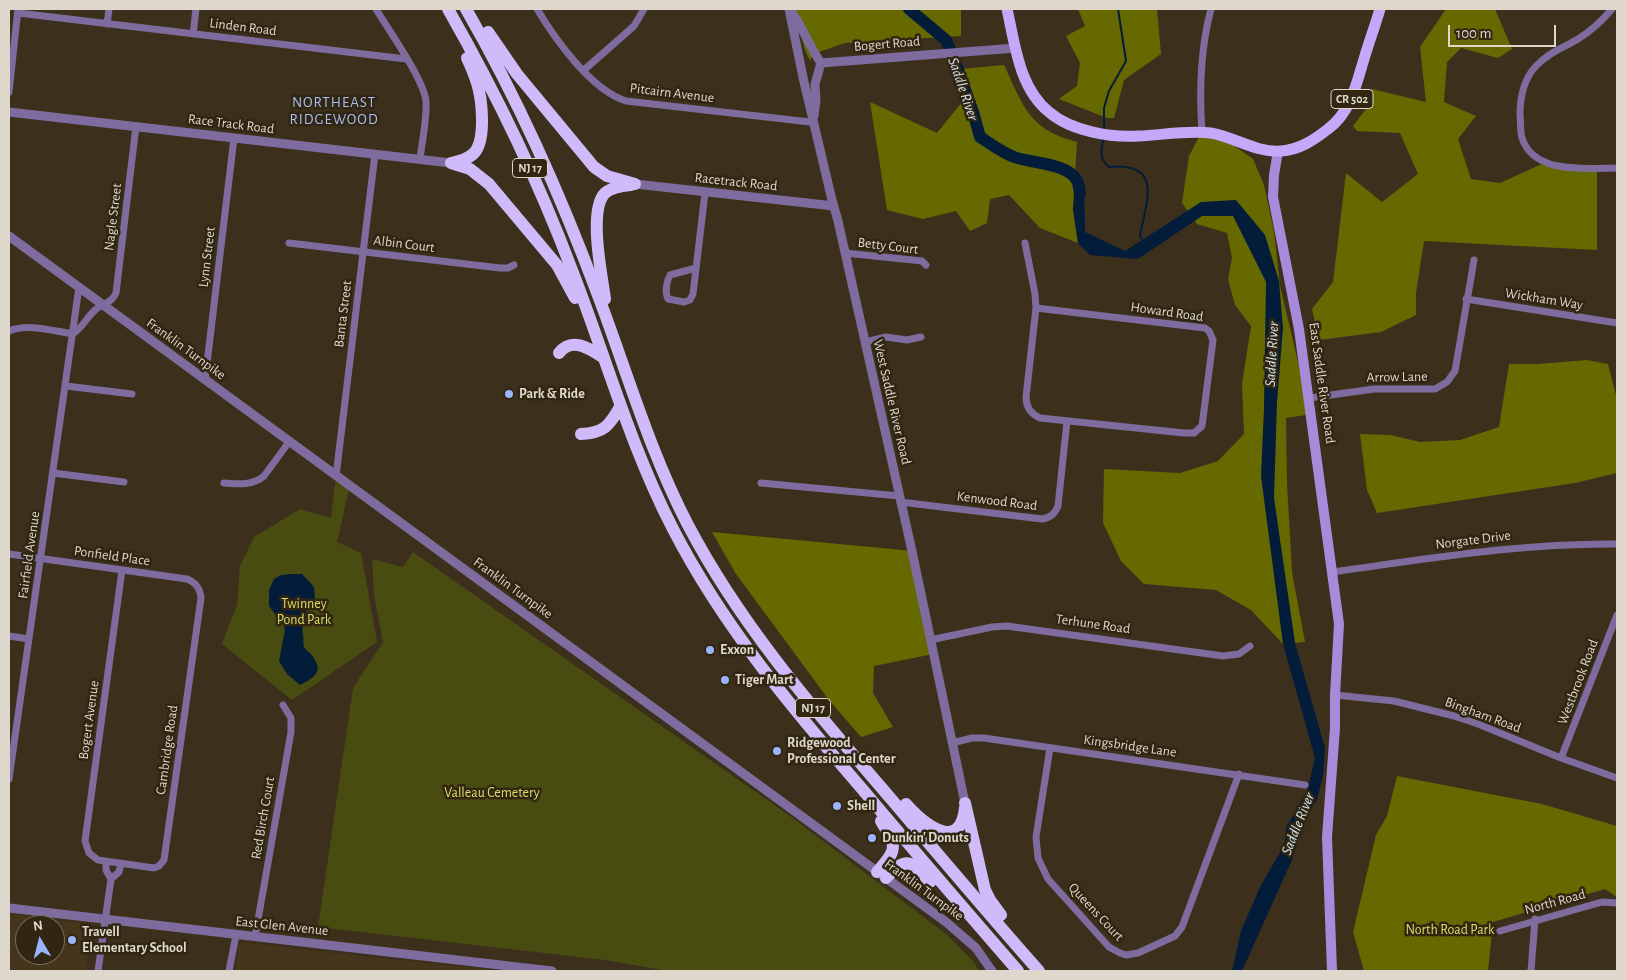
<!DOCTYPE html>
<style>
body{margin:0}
#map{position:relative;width:1626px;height:980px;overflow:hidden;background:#3c301c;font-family:"Alegreya Sans",sans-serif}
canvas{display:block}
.frame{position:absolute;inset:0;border:10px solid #ded7cb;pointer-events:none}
.north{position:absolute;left:15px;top:915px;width:50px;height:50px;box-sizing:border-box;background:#312612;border:1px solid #766d5c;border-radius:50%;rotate:352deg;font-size:14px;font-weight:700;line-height:20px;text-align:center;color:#ded7cb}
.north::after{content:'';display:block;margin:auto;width:18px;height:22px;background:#9ab5fd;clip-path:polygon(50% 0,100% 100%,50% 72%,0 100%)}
.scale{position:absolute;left:1448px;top:25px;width:108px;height:22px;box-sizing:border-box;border:2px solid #ded7cb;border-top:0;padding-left:6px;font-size:15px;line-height:18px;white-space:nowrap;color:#ded7cb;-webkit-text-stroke:4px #312612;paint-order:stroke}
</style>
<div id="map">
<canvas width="1626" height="980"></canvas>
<div class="frame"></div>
<div class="north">N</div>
<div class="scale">100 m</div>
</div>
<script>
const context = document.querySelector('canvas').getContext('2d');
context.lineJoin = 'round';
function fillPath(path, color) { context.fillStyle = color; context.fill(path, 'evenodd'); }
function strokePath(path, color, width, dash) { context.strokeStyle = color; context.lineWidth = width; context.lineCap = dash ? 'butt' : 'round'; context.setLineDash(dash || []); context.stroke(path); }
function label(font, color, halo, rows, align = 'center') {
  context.font = font + ' "Alegreya Sans",sans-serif'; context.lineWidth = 5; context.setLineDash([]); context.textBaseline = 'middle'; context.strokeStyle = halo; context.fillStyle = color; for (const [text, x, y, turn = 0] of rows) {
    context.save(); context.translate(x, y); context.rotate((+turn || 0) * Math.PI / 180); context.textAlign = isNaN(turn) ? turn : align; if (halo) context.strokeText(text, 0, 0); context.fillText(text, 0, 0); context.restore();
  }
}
fillPath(new Path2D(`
 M9 914 92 924 86 971H9ZM25 925H55V955H25Z
 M245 943 288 948 498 971H235L239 944Z`), '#45361b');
fillPath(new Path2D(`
 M336 476 349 489 337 542 361 553 377 642 292 700 222 644 237 605 240 566 254 537 300 509 331 518Z
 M413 552 790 816 946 934 973 961 979 971H668L605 960 318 927 353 688 383 642 374 595 372 559 403 567Z`), '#494c11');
fillPath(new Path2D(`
 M794 9H961V36L845 43 813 54 810 61 805 50Z
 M1078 9H1157L1161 54 1124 80 1114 118H1107L1059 99 1077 86 1080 63 1066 36 1085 26Z
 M1446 9H1495L1512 49 1498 58 1461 48 1447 62 1444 102 1476 116 1458 139 1471 179 1500 183 1544 163 1597 166V250L1424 241 1416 293V315L1381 332 1319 340 1312 309 1333 282 1346 173 1382 202 1418 174 1400 133 1357 131 1353 126 1366 109 1372 89 1426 102 1420 47Z
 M1004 65C1024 107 1028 129 1077 142L1073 209 1078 243 1040 228 1009 195 990 199 987 223 970 231 956 211 923 219 887 210 870 102 937 133 962 102 950 70Z
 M1200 135 1229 142 1253 159 1264 185 1274 231 1280 286 1299 366 1306 415 1286 418 1287 484 1292 572 1305 642 1283 644 1251 610 1216 590 1144 584 1121 561 1103 523 1104 469 1180 473 1218 461 1244 434 1242 384 1251 326 1235 305 1228 279 1232 258 1227 233 1197 224 1182 203 1189 156Z
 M1587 360 1608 364 1617 399V473L1575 483 1377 513 1367 490 1360 434 1390 435 1420 442 1460 440 1499 427 1509 364H1538Z
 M712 532 913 551 933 654 874 666 873 693 893 727 861 737 829 700 736 574Z
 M1397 776 1542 804 1617 826V897L1605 889 1493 922 1488 971H1364L1353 932 1376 835 1387 816Z`), '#656900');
fillPath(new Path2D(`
 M1076 178 1084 188 1085 232 1125 251 1201 202 1236 200 1265 235 1279 281 1283 328 1277 402 1274 498 1295 643 1325 748 1323 775 1317 800 1301 823 1295 834 1296 848 1291 862 1242 971H1232L1241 931 1260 887 1279 854 1285 841 1286 827 1307 792 1315 758 1283 644 1261 476 1264 408 1266 282 1233 216H1202L1138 259 1090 255 1078 243 1073 209Z
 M292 574H302L314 587 315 600C304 613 301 618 303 636 304 639 303 645 304 647 306 650 308 651 310 653 324 670 318 676 300 685L287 674 279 661 285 630 284 626 269 606V590L274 579 281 575Z`), '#021c3a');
strokePath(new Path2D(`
 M1104 130V108L1109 91 1126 61 1118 9
 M1103 138C1102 151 1098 158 1109 167 1163 162 1147 200 1140 235L1142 240`), '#021c3a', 2);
strokePath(new Path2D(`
 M909 9 946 40 956 64 973 112 980 137C991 144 1001 152 1014 157 1030 163 1066 163 1076 179 1079 182 1079 189 1080 194`), '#021c3a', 12);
strokePath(new Path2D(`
 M376 9C389 31 423 78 426 101 427 120 422 141 420 159
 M537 9C555 39 591 90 626 101L810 122 814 121
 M1612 9C1602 21 1591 31 1578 39 1563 48 1548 53 1536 66 1523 80 1520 97 1520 115 1521 123 1520 131 1522 138 1534 175 1587 168 1617 168
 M18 13 406 59
 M107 24 109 9
 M193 34 196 9
 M584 70 634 26 644 9
 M9 92 18 9
 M1202 132C1199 90 1200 50 1211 9
 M289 243 500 268H508L514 265
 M1025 243 1035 294 1036 308 1026 397C1026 407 1031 414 1040 418L1184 433H1194L1202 426 1213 340 1209 331 1205 328 1036 308
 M845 253 922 261 926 265
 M696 268 670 275C666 282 665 293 668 299L684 302 690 300 693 294 705 193
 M1466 299 1617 323
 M9 331C29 323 53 331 73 334
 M73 334C83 327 87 317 95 310 103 303 112 303 116 293L136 126
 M865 342 886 337 907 340 921 337
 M205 380 234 138
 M66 386 132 394
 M1309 398 1374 389H1435L1447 382 1455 371 1474 260
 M53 473 124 482
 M336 476 375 154
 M224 483C238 484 252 486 264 476L289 442
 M761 483 899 496
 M900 502 1042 519C1050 518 1055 514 1058 506L1067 421
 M9 554 187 579C196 583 200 588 201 598L164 860 159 866 154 868 98 860 89 853 85 841 122 570
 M1332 572C1427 559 1521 543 1617 544
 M9 636 29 639
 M930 640 992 627 1007 626 1223 656 1239 654 1250 646
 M1335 695 1394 701 1454 716 1478 724 1561 758 1617 778
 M952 743 972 738H984L1305 785
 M1050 748 1036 837 1038 858 1048 879 1109 947 1120 953 1126 955 1138 953 1175 936 1182 927 1239 774
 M1561 758 1617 615
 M9 779 79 287
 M106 862V870L111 879
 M1500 931 1602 902 1617 903
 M255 937 291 732V718L283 705
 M98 971 111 879 119 872 121 864
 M229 971 236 935
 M1531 971 1535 919`), '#7d6c9d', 7);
strokePath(new Path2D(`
 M789 9 804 82 832 200 838 221 912 551 965 803
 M790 9C802 26 809 46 821 63
 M821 63 1016 48
 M9 112 451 163
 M814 116 816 100 815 84 821 63
 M635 184 834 206
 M9 236 946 922 976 948 992 971
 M9 908 552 971`), '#7d6c9d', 9);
strokePath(new Path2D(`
 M1278 151 1274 175 1273 197 1299 329 1339 624 1335 695V728L1327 837 1332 971`), '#a78bda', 10);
strokePath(new Path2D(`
 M1007 9C1015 44 1019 88 1049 112 1071 131 1111 138 1139 136 1163 135 1187 130 1211 133 1234 137 1257 153 1281 151 1299 150 1314 140 1328 129 1351 112 1356 85 1364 59 1369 42 1375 26 1380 9`), '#c4a8f9', 11);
strokePath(new Path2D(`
 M448 9C496 93 538 180 572 270 606 357 630 446 673 529 723 626 792 708 863 790 914 851 966 911 1018 971
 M466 9C519 101 562 198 599 298 628 375 650 452 688 525 739 622 809 704 880 786 933 848 985 910 1039 971
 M488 32 517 74 594 167 607 176 635 184
 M451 163 470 169 489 184 557 265 575 298
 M451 163C460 161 469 159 475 152 486 138 482 99 477 83 474 74 471 66 467 58
 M605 299C602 276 588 210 605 193 612 187 622 186 631 185
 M559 353C572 336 590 349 604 358
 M581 434C604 433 609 426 620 407
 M965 803 985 890 990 900 1001 915
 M906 804C923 823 960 854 965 808
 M877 872C898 849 897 847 881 821
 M886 878C906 856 911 860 930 882`), '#cfbafa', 12);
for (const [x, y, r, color] of [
 [509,394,5,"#9ab5fd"],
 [710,650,5,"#9ab5fd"],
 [725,680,5,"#9ab5fd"],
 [777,751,5,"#9ab5fd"],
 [837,806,5,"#9ab5fd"],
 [872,838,5,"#9ab5fd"],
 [72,940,5,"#9ab5fd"]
]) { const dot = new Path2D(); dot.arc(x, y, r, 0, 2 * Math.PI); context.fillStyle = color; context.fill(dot); strokePath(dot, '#312612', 2); }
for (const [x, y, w] of [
 [1352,99,42],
 [530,168,35],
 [813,708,35]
]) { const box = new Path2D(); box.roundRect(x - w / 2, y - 9.5, w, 19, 4); context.fillStyle = '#312612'; context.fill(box); strokePath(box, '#ded7cb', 1); }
label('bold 12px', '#ded7cb', null, [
 ["CR 502",1352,99],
 ["NJ 17",530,168],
 ["NJ 17",813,708]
]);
label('14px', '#ded7cb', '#312612', [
 ["Linden Road",243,27,7],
 ["Bogert Road",887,44,-5],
 ["Pitcairn Avenue",672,93,7],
 ["Race Track Road",231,124,7],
 ["Racetrack Road",736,182,6],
 ["Nagle Street",113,217,-83],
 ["Albin Court",404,244,7],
 ["Betty Court",888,246,7],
 ["Lynn Street",207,257,-83],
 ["Wickham Way",1544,299,9],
 ["Howard Road",1167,312,8],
 ["Banta Street",343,314,-83],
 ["Franklin Turnpike",186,349,36],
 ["Arrow Lane",1397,377,-1],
 ["East Saddle River Road",1322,383,82],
 ["West Saddle River Road",892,402,77],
 ["Kenwood Road",997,501,7],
 ["Norgate Drive",1473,540,-7],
 ["Fairfield Avenue",29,555,-82],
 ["Ponfield Place",112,556,8],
 ["Franklin Turnpike",513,588,36],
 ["Terhune Road",1093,624,8],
 ["Westbrook Road",1578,682,-69],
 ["Bingham Road",1483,715,20],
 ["Bogert Avenue",89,720,-82],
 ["Kingsbridge Lane",1130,746,8],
 ["Cambridge Road",167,750,-82],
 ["Red Birch Court",263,818,-80],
 ["Franklin Turnpike",924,890,36],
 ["North Road",1555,902,-15],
 ["Queens Court",1096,912,47],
 ["East Glen Avenue",282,926,6]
]);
label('bold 14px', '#ded7cb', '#312612', [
 ["Park & Ride",519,394],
 ["Exxon",720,650],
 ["Tiger Mart",735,680],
 ["Ridgewood",787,743],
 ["Professional Center",787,759],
 ["Shell",847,806],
 ["Dunkin' Donuts",882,838],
 ["Travell",82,932],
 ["Elementary School",82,948]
], 'left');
label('14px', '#d8df6a', '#312612', [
 ["Twinney",304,604],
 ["Pond Park",304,620],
 ["Valleau Cemetery",492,793],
 ["North Road Park",1450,930]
]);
label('italic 15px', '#d5e3f4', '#312612', [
 ["Saddle River",963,89,71],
 ["Saddle River",1272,354,-87],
 ["Saddle River",1298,824,-68]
]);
context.letterSpacing = '1px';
label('15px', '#a8bdf2', '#312612', [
 ["NORTHEAST",334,102],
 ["RIDGEWOOD",334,119]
]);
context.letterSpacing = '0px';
</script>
